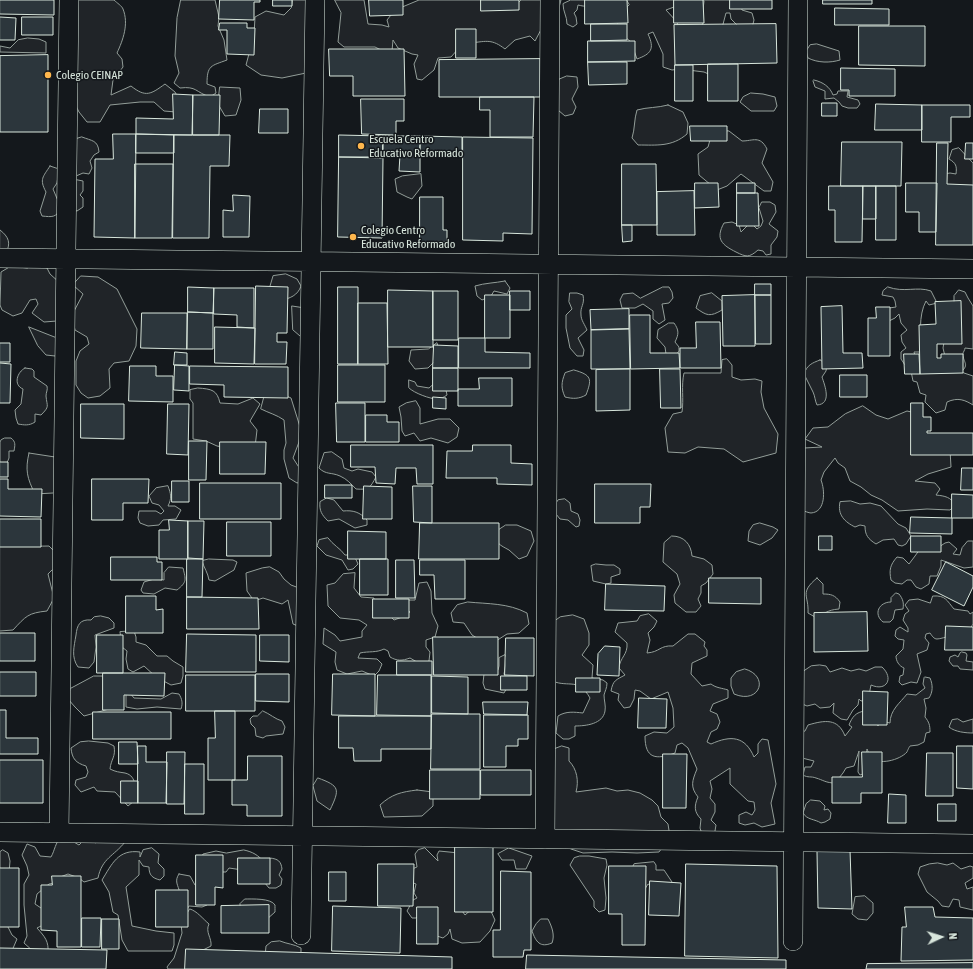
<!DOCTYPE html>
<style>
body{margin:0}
#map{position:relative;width:973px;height:969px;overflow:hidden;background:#14181c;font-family:"Asap Condensed",sans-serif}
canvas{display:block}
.north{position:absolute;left:921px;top:917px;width:40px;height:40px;-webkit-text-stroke:3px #14181c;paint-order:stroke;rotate:86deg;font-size:11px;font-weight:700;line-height:16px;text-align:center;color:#d8e6dc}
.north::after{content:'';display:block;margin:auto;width:14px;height:18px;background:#d8e6dc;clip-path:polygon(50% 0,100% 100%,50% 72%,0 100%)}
</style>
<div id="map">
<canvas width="973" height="969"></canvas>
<div class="north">N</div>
</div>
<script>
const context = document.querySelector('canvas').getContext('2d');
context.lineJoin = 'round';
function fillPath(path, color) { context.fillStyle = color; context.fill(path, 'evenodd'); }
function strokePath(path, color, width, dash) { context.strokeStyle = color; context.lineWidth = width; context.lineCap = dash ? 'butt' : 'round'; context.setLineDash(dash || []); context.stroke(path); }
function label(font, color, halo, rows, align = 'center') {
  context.font = font + ' "Asap Condensed",sans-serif'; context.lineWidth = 3; context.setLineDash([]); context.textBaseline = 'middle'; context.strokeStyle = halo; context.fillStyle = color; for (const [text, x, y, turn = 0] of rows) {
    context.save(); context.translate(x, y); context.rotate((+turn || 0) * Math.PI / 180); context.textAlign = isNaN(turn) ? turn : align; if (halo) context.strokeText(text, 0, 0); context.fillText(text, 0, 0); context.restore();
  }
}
const green = new Path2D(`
 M79 0H114C117 3 122 6 123 9 129 24 123 40 117 53L122 59 123 67 113 80 111 95 131 86C146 98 151 94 165 84L175 92 182 105 176 112 164 111 154 102H140L110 105 100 122H87L79 112 74 102 75 3Z
 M181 0H215L219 17 218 26 224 40 227 60C211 66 207 65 207 84L215 87 216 93 210 97C195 92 197 86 180 88L174 83 179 73 175 56 177 18Z
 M293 0H311L306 73 282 78 261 75 246 65 254 35 255 17 266 11 284 15 291 8Z
 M335 0H364L368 24 382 25 389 27 387 20 395 10 419 0H509L519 2 521 0H561L556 19 544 24 535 41 530 36 515 40 505 49C492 39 487 41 471 43L466 40 451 57 438 58 434 70 422 80 417 79 414 64 418 55 412 54 398 48 393 40 392 51H383L375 47H344L338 42 341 13Z
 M571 0H594C589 7 586 7 578 5L577 10 574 13 576 17 577 24 573 27 567 24C567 16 563 12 563 4Z
 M627 0H677L674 7 666 10 677 22 680 33 705 41 713 76 704 72 680 69 672 70 663 67V54L653 32 648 34C655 49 651 54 637 59L631 42 624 36 617 25 621 13 629 5Z
 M703 0H739L742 10 752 13 754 20 752 28 744 32 731 19 730 13H726L722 28 701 31C704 21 702 12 704 1Z
 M28 38 39 39 46 42V53L0 52V46L10 48 18 40Z
 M817 44 839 51 840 60C830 63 818 63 808 58L806 51 810 45Z
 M567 76 577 77 578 87 572 99 576 107 573 114 565 116 558 110V80Z
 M814 80C823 82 830 87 833 95L837 94 838 91H848L847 97 858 100 860 104 857 108H848L842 106 839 102 834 98 825 99V91L815 87 813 81Z
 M220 87 240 88 241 100 236 115 225 116 218 104Z
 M751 93 763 94 775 97 777 106 774 111H751L740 102 743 97Z
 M668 105 683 112 688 123 687 134C672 147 657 145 638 145L632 138C635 129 634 119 637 110 648 107 657 108 668 105Z
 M720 130 729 131 742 141C753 141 760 135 767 149L762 163 773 182 771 191H764L741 174 727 186 717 190 699 175 698 154 708 147 710 140Z
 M82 137C92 141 98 140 99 152L94 155 90 161 92 168 89 174 83 173 76 176 73 140Z
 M959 148 973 163V195L938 182 944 174 950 173 956 174C957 166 956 163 949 159L952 150Z
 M50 166 59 169 57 183 53 189 61 208C56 218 52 217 42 216L40 211 46 192C39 179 43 177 50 166Z
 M421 174 422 186 412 199 407 197 397 192 395 179 402 176Z
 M73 179 83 181V191L80 195 83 198V207L77 211 69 209Z
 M762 202H770L775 205 776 212 769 224 778 231 777 237 771 245V254L766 255 763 251 758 250C749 258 746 257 736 252 722 245 715 239 724 223L732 222 739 225 741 232 748 225 752 224 757 229 761 226 763 221 759 208Z
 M0 230C9 237 11 243 6 253L0 254Z
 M33 263 45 264 50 274 60 283 57 321 44 322 32 313 38 304 36 299 30 300 22 313 13 316 2 310 0 305 1 272 11 266 27 268Z
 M286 274 297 279 301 286C298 295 290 299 280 300L270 286 273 276Z
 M81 276 98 277 117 289 137 329 136 346 129 361 114 363 109 369 110 388 100 396 88 398 81 393 76 385V361L80 351 89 344 87 337 75 330 72 315 83 294 73 285Z
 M505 281 510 288 507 294 494 291 491 296 482 300 477 296 475 286C485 283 495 283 505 281Z
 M663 287H669L672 292 673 298 669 303 662 304 665 320 659 324 653 319V311L643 304 635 308H622L620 300 623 294 633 293 640 298Z
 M888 287C904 293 917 286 931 291L937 303 929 305 926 301C918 316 921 336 921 352H914L916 359 905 365 901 359V352L906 348 902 342 901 335 907 330 901 323 899 314 895 318 889 321V308L896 307 895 301 893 297 882 295 883 291Z
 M959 290 965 292 968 298 973 306V349L965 348C965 350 963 352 963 354 963 363 970 364 961 372L973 376V405C965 400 958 397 947 402L945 410 936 413 925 402 926 395 920 393 917 382 913 381 911 371 921 362 947 365 943 348 944 342 954 304V296Z
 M570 293H577L583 295C585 305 580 306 581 315 581 320 585 325 587 330L578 338 584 350 583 356H577L570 348 566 328V315L572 309 569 302Z
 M712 293 722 301V310C710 317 707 316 696 308L700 296Z
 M292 306 305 308 313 328 300 336 293 330Z
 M669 323H674C679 330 679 334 675 342L679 347V351L676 355 666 354 665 347 657 338 658 330Z
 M29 327 57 338 60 349 55 356 46 355 38 346Z
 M437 343 439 349 435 361 428 368 415 369 409 361 411 350 428 349Z
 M727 359 732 365V377L741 380 755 379 762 381 761 392 764 408 778 434 776 453 743 462 724 449 698 447 685 453 668 452 665 428 673 414 682 412C684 399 681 386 684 373H721L722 360Z
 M820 360 827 364 826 371 822 377C825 386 832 404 817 405 815 401 815 396 813 392 810 386 807 380 804 374 807 365 812 363 820 360Z
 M25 368 32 369 34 371V377L47 386C48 390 46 392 46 396 47 407 50 406 41 415L35 414V422C29 426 24 425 18 424L16 418 15 410 21 404 23 389C13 385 17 372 25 368Z
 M574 370C592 375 592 379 586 395 579 399 573 399 565 397 561 388 561 383 565 373Z
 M409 380 415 382 417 386 429 388 437 381 445 385 447 395C444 397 441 399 437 399 430 399 414 393 409 388Z
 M198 388C212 389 217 390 220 403L238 404 253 398 260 404 250 421 257 430 255 447 228 448 217 446 206 441 193 439V403L190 399V390Z
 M265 394H282L291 398 301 430 299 442 293 458 300 469 304 481 297 483 289 478 284 459V450L286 443 284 420C277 415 269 413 261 409Z
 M416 401 420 408V424L438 419H450L459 428 457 437 448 443 431 438 420 441 414 433 405 436 402 431 401 417 399 407 406 403Z
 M863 406 876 415 888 419 907 411 916 413 915 450H950L951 467 928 474 915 481 935 483 940 489 936 495C945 496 951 497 955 505L950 510 927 509 898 511 882 500 871 495 861 487 850 481 845 468 838 463 835 458 824 472 821 480C825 490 826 512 811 513 809 513 804 511 802 510L804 448 822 447 805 439 813 428 828 427 845 414Z
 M5 438H11C16 442 15 445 14 451H9V458L7 463H0V442L1 440Z
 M332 452 342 459 344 468 352 471 358 469 372 472 376 477C370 488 369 490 356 489 351 484 347 479 340 476 331 472 326 475 319 468L324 453Z
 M29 453 55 457 71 480 53 493 35 494C27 478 25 470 29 453Z
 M168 486C171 494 172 498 168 506H175L181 510 176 519 163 520 159 525 148 526 140 523 138 518 139 511H156L161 514 164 511 159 505 152 503 149 496 156 488Z
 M327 498 334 500 343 511C353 510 360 512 367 520V525L355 528 339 519 328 521C322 515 319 511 320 502Z
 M565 499 570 503 571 511 578 514 580 520 579 526 576 527 568 520 560 519 556 514 554 506 558 500Z
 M851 501 860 504 870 503 881 506 898 524 906 528 911 536 906 544 902 546 898 545 894 539 883 540 876 544C868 539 865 535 865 526L860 525 855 527C845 522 837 515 840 502Z
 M760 523 773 527 778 530 772 538 760 545 748 541 749 531 753 525Z
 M506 525H517L531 531 534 541 527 556 519 559C516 556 512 553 509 550 500 545 496 544 494 533Z
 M672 536C684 536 691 544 692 556L704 559 712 565 713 574 706 583 701 586V593L698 599 701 606 696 612H686L675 603 674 595 680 584 677 574 663 562 664 543Z
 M328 538C333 545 340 548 345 555H354L358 564 353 569 348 570 342 560 326 555 317 546 319 540Z
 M0 540C17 549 31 546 49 546L55 552V567L48 574 54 598 47 611C28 613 26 616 13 630L0 631Z
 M968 541H973V567L964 568 941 560V566L937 576H930L929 584 921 589 916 587 911 580H907L902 584 895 583 891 580C889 570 890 565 897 557L903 558 909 564 915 556 920 549 939 547 945 543 949 542 957 549 953 554 960 555 962 548Z
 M209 559 233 560 237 562 234 570 215 581 209 580C208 573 204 568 202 561Z
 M596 564 606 565H614L620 569V574L611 577V583L606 584 593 581 591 566Z
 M169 567 183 568C186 580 187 582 177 590L165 588 154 594 143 593 141 590 144 582 154 579 164 580V573Z
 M270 567 279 572 284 579 291 585 299 588 298 626 293 624 288 600 282 604 263 598 254 601 247 591 246 573 262 568Z
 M355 573 354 588 361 597 374 598 373 611 387 613 394 620 405 616 410 612 402 604 407 600H415L419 583 427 582 431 591 432 613 438 626 435 637 426 640V647L430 652 429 661 422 665 410 658C402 661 397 661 390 657L388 651 384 649C376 653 369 651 360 653L358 658 377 659 382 664 379 671 374 676 362 671 347 674 337 670 335 662 336 652 323 644 324 628 335 635 340 641 362 637V631L367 625 359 620 340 618 328 606 327 585 335 583 343 574Z
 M817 578 823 584V594C831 594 835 595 840 602L839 609C826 610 826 614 815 617L808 613C809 595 799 593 817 578Z
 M896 593 899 594C903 599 904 603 903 609L895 610 893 619 890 622H883C873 614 879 602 891 602V598Z
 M933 596C946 595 947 601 954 609L968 611 970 614 973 612V624L970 629C963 631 943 639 937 639 934 639 932 636 930 633L926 634 925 638 929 643 927 650 917 654 921 672 917 683 911 682 902 685 899 682 900 676 903 675 904 668C899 666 896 661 896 656L903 649 904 640 898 639 895 636 896 630 900 627 908 632V628L903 620 905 614 909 611 905 605 909 600 918 599 930 603Z
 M468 602C488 604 508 603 527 613L529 624 519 633 507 634 496 641 485 643 472 635 464 623 453 622 451 613 457 605Z
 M649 614 657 621 654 627 648 633 650 640 647 653C660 652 660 645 673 646L688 634H695L705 642 704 646 707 650V656L692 663 691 674 702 686 711 684C716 688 722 688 728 690V698L713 704 710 711 717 714 720 722 717 729 711 732 707 742 711 744C731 735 745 736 754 757L758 753V744L762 739 768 740 776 784 771 803 775 824 762 827 754 823 745 825 739 823V815L746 812 752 815 755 810 754 802 748 801 730 784V768L710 781 712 789 710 798 715 804V812L711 820 716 825 715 831 709 836 702 834 700 828 701 819C694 812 694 806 698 797 690 787 692 781 697 769L688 748 682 743 677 745 675 753C656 760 645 759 645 736L654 732 667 733 674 727 673 708 668 692 651 699 640 691 635 690 634 699 630 707 624 708 618 700 619 694 611 691C613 680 616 680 625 675L619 668C620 657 628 655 627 643L615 632 618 623 637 621 640 616Z
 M573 615 584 619 589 633V645L582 655 593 665 592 678 603 680 607 683C607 688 605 691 604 695 604 700 606 706 605 711 603 724 586 726 575 726V736L569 739H563L556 733 558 716C566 711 574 712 583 713L590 698C578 677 570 688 552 681L550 624 560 617Z
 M101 616 109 618 114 623V628L95 635 96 647 94 662 89 668 78 667C71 657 74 647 76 635 77 625 80 619 91 620L94 617Z
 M134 631 136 637V642L146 645 157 656H167L173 661 183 667V676L181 683 171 685 156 677 144 666 133 672 128 669 126 659 127 651 122 647 120 632Z
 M962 652 966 653 967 655 966 661 973 662V670L960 669 958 666H953L949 661 950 657 955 655 958 657 960 653Z
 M505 655 507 658 504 674 509 684 504 693 485 689 483 683 484 674 498 670 499 666V658Z
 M820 665 826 666 830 672 842 668 851 671 859 669 866 671 875 667H882C894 678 887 692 871 685L869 695 866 700 861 701 859 699 858 705 853 710 847 720 841 719 833 713 834 703 830 707 820 708 815 704 807 706 800 703 802 672 811 666Z
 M745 669C770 676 760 705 734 694L731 686V678L736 672Z
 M94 676H106L109 709 84 716 75 707 68 699 70 689Z
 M925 677 930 678C933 685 933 692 929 698L924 699 926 708 925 717C929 722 930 725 930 732L926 733 924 742 918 745 910 746C909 747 907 752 907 752 900 760 878 766 871 757 869 755 868 751 867 749L865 773 860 775 858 772 859 751 854 766 846 768 843 773 835 783C826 783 823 780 816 778 811 776 808 778 803 775L805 767H811L814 761 802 758 799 733 805 731 808 725C825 720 838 718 845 736L852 727 849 725C852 717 856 712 865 711L878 726 882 721 890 723C890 710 900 703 907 694L916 695 925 688 923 684 924 678Z
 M130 693 134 698 161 699 172 693 179 694C182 699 183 703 181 709L157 707 137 709 126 707V694Z
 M263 711C270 714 275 719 282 721L285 727 283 734 266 736 263 738 256 736 255 728 251 724 250 719 253 716H257Z
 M958 719 963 722 973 719V733C966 733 955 732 949 727L952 720Z
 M89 741 108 743 114 746C116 757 111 759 110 769 116 772 119 772 125 773 138 776 135 791 134 801L128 806 115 792 97 791 94 787 81 792 75 785 76 780 86 777 88 772 86 766C76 763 72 759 71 748L80 742Z
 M562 746 569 748V761C577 769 579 781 576 792L606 788 617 791 628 790 640 793 652 800 658 806 661 817 668 824 670 837 659 852 637 853 612 852 583 853 571 849 562 844 555 836 551 792 552 750Z
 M318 778C340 786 340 789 330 810L317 801 313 786Z
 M417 790 433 792V806L422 816 384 817 380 805C392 794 401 792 417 790Z
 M811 800 820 801 825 806 824 810 828 809 831 813 830 819 825 822 821 823C815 819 807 820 803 813L806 804Z
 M61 837 67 838 79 845 83 841 90 840 96 843 100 838 125 842C114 856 102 858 98 878L84 882 79 878 68 874 55 879 54 883 49 884 37 894 35 904 44 910 43 925 37 928C45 937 49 941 48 954L34 952 24 943 27 936 24 905V884L29 875 27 866 22 855 27 844 35 847 40 856 51 857C55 850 55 843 61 837Z
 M152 848 159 854 158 863 164 869V876L160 880C152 878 149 875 149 867L143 866 139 860V875L126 887 132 926 156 931 174 933V945L172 951H128L122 940 118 915 113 912 109 892 102 880C112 864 118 849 140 852V857L143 850Z
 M425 848 438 861 437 855 439 851 459 853 460 908 465 915 473 908 489 907 495 920 490 931 480 942 462 943 452 939 450 929 448 934 443 938 437 936 422 912 416 918H412L407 911 413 900 417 898 414 893 416 884 411 882 412 869 417 867 415 854 418 850Z
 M509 848 532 856 526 869H516L514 860H502L498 854Z
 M3 850 8 853 10 861 9 873H0V852Z
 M244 850C253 852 258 855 264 862L270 858C278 859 281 861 282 869L279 875 282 879 281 885 276 888H269L256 872 229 868 226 872H215L201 859 203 854 216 851 226 853Z
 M580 856H589L606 859 607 865 604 878 606 898 605 910 599 912 594 907V901L570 865 574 858Z
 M654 862 656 865V870H664L672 882 671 887H654L648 884 645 889 632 868 634 864Z
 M938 863 947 865 953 863 961 869 970 866 973 867V878L965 883 967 889 973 887V910L960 907 959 900 953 899 949 907 942 906 938 901 927 892 918 874 920 867 929 864Z
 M179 874 190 876 195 885 206 888 211 898 207 905 202 907 189 906 185 913C183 906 183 899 180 893 178 885 174 881 179 874Z
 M865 896 873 903V913L867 920 858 919 852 914 855 897Z
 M245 899C252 899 271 898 275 905 275 906 275 911 275 912L266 920 240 910V904Z
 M190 909C197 911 203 919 209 924 205 932 212 938 211 946L203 950 186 969H168L167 967 174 958 182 933 181 924Z
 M541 919H548C552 927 555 935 552 943 540 948 536 942 532 931L536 924Z
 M0 924 7 925 12 935 17 939 11 953 0 954Z
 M280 941C287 944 294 944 301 948V952L298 955 265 956 266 946 271 942Z`);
fillPath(green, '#202428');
strokePath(green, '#939e99', 1);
const building = new Path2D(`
 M0 0H54V15L0 14Z
 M220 0H260V2H254V20L219 19Z
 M273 0H292V6H273Z
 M369 0H403V15L370 16Z
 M481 0H519V10L481 11Z
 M585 0H627L628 23 585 24Z
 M674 0H703L704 23H674Z
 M730 0H772V9H730Z
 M823 0H872V4H823Z
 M835 8 889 9V25H835Z
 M0 17 16 18 15 40H0Z
 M22 17H53V35H22Z
 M220 23H247V28H255L254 55 227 54V30H219Z
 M591 24H627V40L591 41Z
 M776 24 777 63 675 65 674 25Z
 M859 26H925V66L859 65Z
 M456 29H476V58H456Z
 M588 41H635V61L588 62Z
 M329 49H404L405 96H353V76H330Z
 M48 55V132H0V56Z
 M540 59V97H439V60Z
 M588 62H627V84L589 85Z
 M708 64H738V101H708Z
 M675 65H693V101H675Z
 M841 68 895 69V96H849V90H841Z
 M173 94 193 95 192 135 136 134V118L173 119Z
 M193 95H220L219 135H193Z
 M480 97H534L533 137H490V110H480Z
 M361 99H404V121H396V135L362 134Z
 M822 103H837V116H822Z
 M876 104 922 105V130H875Z
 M922 105H970V117H951V142H922Z
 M260 109H288V133H259Z
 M690 126H727V141H691Z
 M113 134H136L135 238 94 237 95 159H113Z
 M136 134 174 135V153H136Z
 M174 135H230L229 166H210L209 238H173Z
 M339 135 383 136V157H339Z
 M383 136H420V172L399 171 400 155H383Z
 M421 136 462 137V153L420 152Z
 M463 137 533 138 532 234 503 233V241L463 240Z
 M842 142H902L901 186H841Z
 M937 143H948L947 184 973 185V245H936Z
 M966 143H973V159H965Z
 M339 157 383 158 382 238 338 237Z
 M135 164H173L172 238H135Z
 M622 164H656L657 225H622Z
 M695 183H718L719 207 695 208Z
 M737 183H755V193H737Z
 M906 183H937L936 232H919V212H906Z
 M829 186H863L862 242H835V210H829Z
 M863 186H876V219H863Z
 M876 186H896V240H876Z
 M694 191 695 235H657V192Z
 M737 193H758L759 226H737Z
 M233 195 250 196 249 237H223V210L233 211Z
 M420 197H443V230H447V242H420Z
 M622 225H632V241L623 242Z
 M755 284H771V295H755Z
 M256 286 288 287 287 333H277V342H287L286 364H255Z
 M188 287 214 288 213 313 188 312Z
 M338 287H358V364H338Z
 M214 288H254V328L237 327V315L214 314Z
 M388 290 433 291V347H388Z
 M433 291H458V340H433Z
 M510 291H530V310H510Z
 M485 295H510V338H485Z
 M755 295H771V344H756Z
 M755 295V346H723L722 296Z
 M961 301 962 344H937V358H941V354H963V373L920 374 919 325 936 324 935 302Z
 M358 303H387L388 364H358Z
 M842 306 843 353H862L863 368 822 369 821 307Z
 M876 307H890V356H868V318H876Z
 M629 309V329L591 330 590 310Z
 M188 312 213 313V349H187Z
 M142 313H187V349L141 348Z
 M630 315H650V353H679L680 368 631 369Z
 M696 322H720L721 368H680V348H696Z
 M215 327 255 328 254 364 215 363Z
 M629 329 630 369H591V330Z
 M459 338H485V352L530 353V368H459Z
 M0 343H10V362H0Z
 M434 345 458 346V368H433Z
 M175 352 187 353V365H174Z
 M904 354H919L920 374H905Z
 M0 363 11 364 10 403H0Z
 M175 365 189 366V391L174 390Z
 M338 365H385V402H338Z
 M130 366H156V376H173V402L129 401Z
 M190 366 288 367V398L224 397V385L190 384Z
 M433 368H458V391H433Z
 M630 369V410L596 411V370Z
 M660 369H680L681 408H661Z
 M840 375H867V397H840Z
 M479 378H512V406H458V389H479Z
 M433 397 446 398V409L433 408Z
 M336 403H365V442H337Z
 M911 403H923V417H931V431H927V433H973V455H911Z
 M81 404H124V439L81 438Z
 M168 404H189L188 455 167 454Z
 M366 415H387V422H399V442H366Z
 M189 441H207L206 480H189Z
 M220 442H266L265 474H220Z
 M351 445H433V484H417L416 468H396L395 484 376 483 375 467H351Z
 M473 445H511V463L532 464V485L497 484V478H446L447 451H472Z
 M0 462H8V477H0Z
 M962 468H973V490H961Z
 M0 479H8V489H42L41 517 0 516Z
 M92 479H149L148 503H123V520H92Z
 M172 481H189V502H172Z
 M200 483H281V519H200Z
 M595 484H651L650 507H640V523H595Z
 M325 485H352V498H325Z
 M364 486 392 487V519H363Z
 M413 486H432V523L414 522Z
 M952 494 973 495V518H952Z
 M911 517 952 518V534L910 533Z
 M0 519H41V547H0Z
 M169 520 188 521V559H159V530H169Z
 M188 521H204L203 559 188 558Z
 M227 522H271V556H227Z
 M420 523H499V559H419Z
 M348 531 386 532V559H348Z
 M819 536H832V550H819Z
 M911 536H941V552H911Z
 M111 557H157V562H162V580H111Z
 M187 559H203L202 597H187Z
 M360 559H388V595H360Z
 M396 560H414L415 598H396Z
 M420 560H465V599H435L434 575H420Z
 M946 562 973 576V587L964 606 932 590Z
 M709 578H761V604L709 603Z
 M606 584 665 586 664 611 605 610Z
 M126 596H156V610L163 609V633H126Z
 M187 597 258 598 259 629H187Z
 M373 599H409V618H373Z
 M867 612 868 651 814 652V613Z
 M946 626 973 627V650H945Z
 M0 633H35V661H0Z
 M187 634 256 635V672H186Z
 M97 635H123V673H97Z
 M260 635H289V662L260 661Z
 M433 637H498V675H434Z
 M506 638H534V676L505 675Z
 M605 646 620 647 619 676 597 675 598 654Z
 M397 661H432V675H397Z
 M0 672H36V696H0Z
 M103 673H165L164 696 124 695V710H103Z
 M256 674H289V702L256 701Z
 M333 674H375V716L332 715Z
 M186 675H255V711H186Z
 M378 675H431V716L377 715Z
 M432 676 468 677V714L432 713Z
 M501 676H527V690H501Z
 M576 678H600V692H576Z
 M863 691 888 692 887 725H863Z
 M639 698 667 699 666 728H638Z
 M483 702H528L527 715 484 714Z
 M0 710H6V738H38V754H0Z
 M215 711H235V780H208V738H215Z
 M93 712H171V739H93Z
 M432 714H480V769H431Z
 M484 715H528V739H518V746H506V767H484Z
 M339 716H431V749H381V761H354L353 748H339Z
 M119 742H137L138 764H119Z
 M138 746H146V762H167L166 803H138Z
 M957 746H973V789L957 788Z
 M167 752H185L184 804H167Z
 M862 752H882V793H861V803H832V777H862Z
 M927 753H953V796H926Z
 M663 754H687L686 808H663Z
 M248 756H282V816H247V805H232V780H247Z
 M0 760H43V803H0Z
 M185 764H204V814H185Z
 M430 770H480V799H430Z
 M481 770H531V795H481Z
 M121 781H138V803H121Z
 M889 794 906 795V823H888Z
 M938 804H956V821H938Z
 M455 847H493V912H455Z
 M850 850 852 909 818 908 817 851Z
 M196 855H223V888L215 887V905H196Z
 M238 858H270V884H238Z
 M378 864H414L413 906H378Z
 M686 864 777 866 778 958 685 956Z
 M609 866H646L645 945H622V914H609Z
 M0 868H19V927H0Z
 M501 871 531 872V950H524L523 957H493V930H500Z
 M329 872H346V901H329Z
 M52 876H81V947H57V931L41 930V885H52Z
 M650 881 681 883 679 916 649 915Z
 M156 890H188V927H156Z
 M269 905V933H221V906Z
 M333 906 401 908 400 953 332 951Z
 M417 907H438V944H417Z
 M905 907H933L935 917 973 918V960L901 961 902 927H906Z
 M82 918H101L100 947H82Z
 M102 919H119V949H102Z
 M0 948 107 950 106 969H0Z
 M186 949 452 957V969H185Z
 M527 955 786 960V969H526Z
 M973 963V969H866L867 964Z`);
fillPath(building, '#2c363c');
strokePath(building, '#d8e6dc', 1);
const street = new Path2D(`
 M0 258 973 269
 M0 832 973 844
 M59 833 69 0
 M545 839 550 0
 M301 935 315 0
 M793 941 798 0`);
strokePath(street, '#d8e6dc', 20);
strokePath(street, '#14181c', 19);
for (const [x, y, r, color] of [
 [48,75,4,"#ffb74d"],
 [361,146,4,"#ffb74d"],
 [353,237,4,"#ffb74d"]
]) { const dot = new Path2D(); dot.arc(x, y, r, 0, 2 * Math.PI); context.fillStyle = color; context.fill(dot); strokePath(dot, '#14181c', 1.5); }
label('12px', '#d8e6dc', '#14181c', [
 ["Colegio CEINAP",56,75],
 ["Escuela Centro",369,139],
 ["Educativo Reformado",369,153],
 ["Colegio Centro",361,230],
 ["Educativo Reformado",361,244]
], 'left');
</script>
